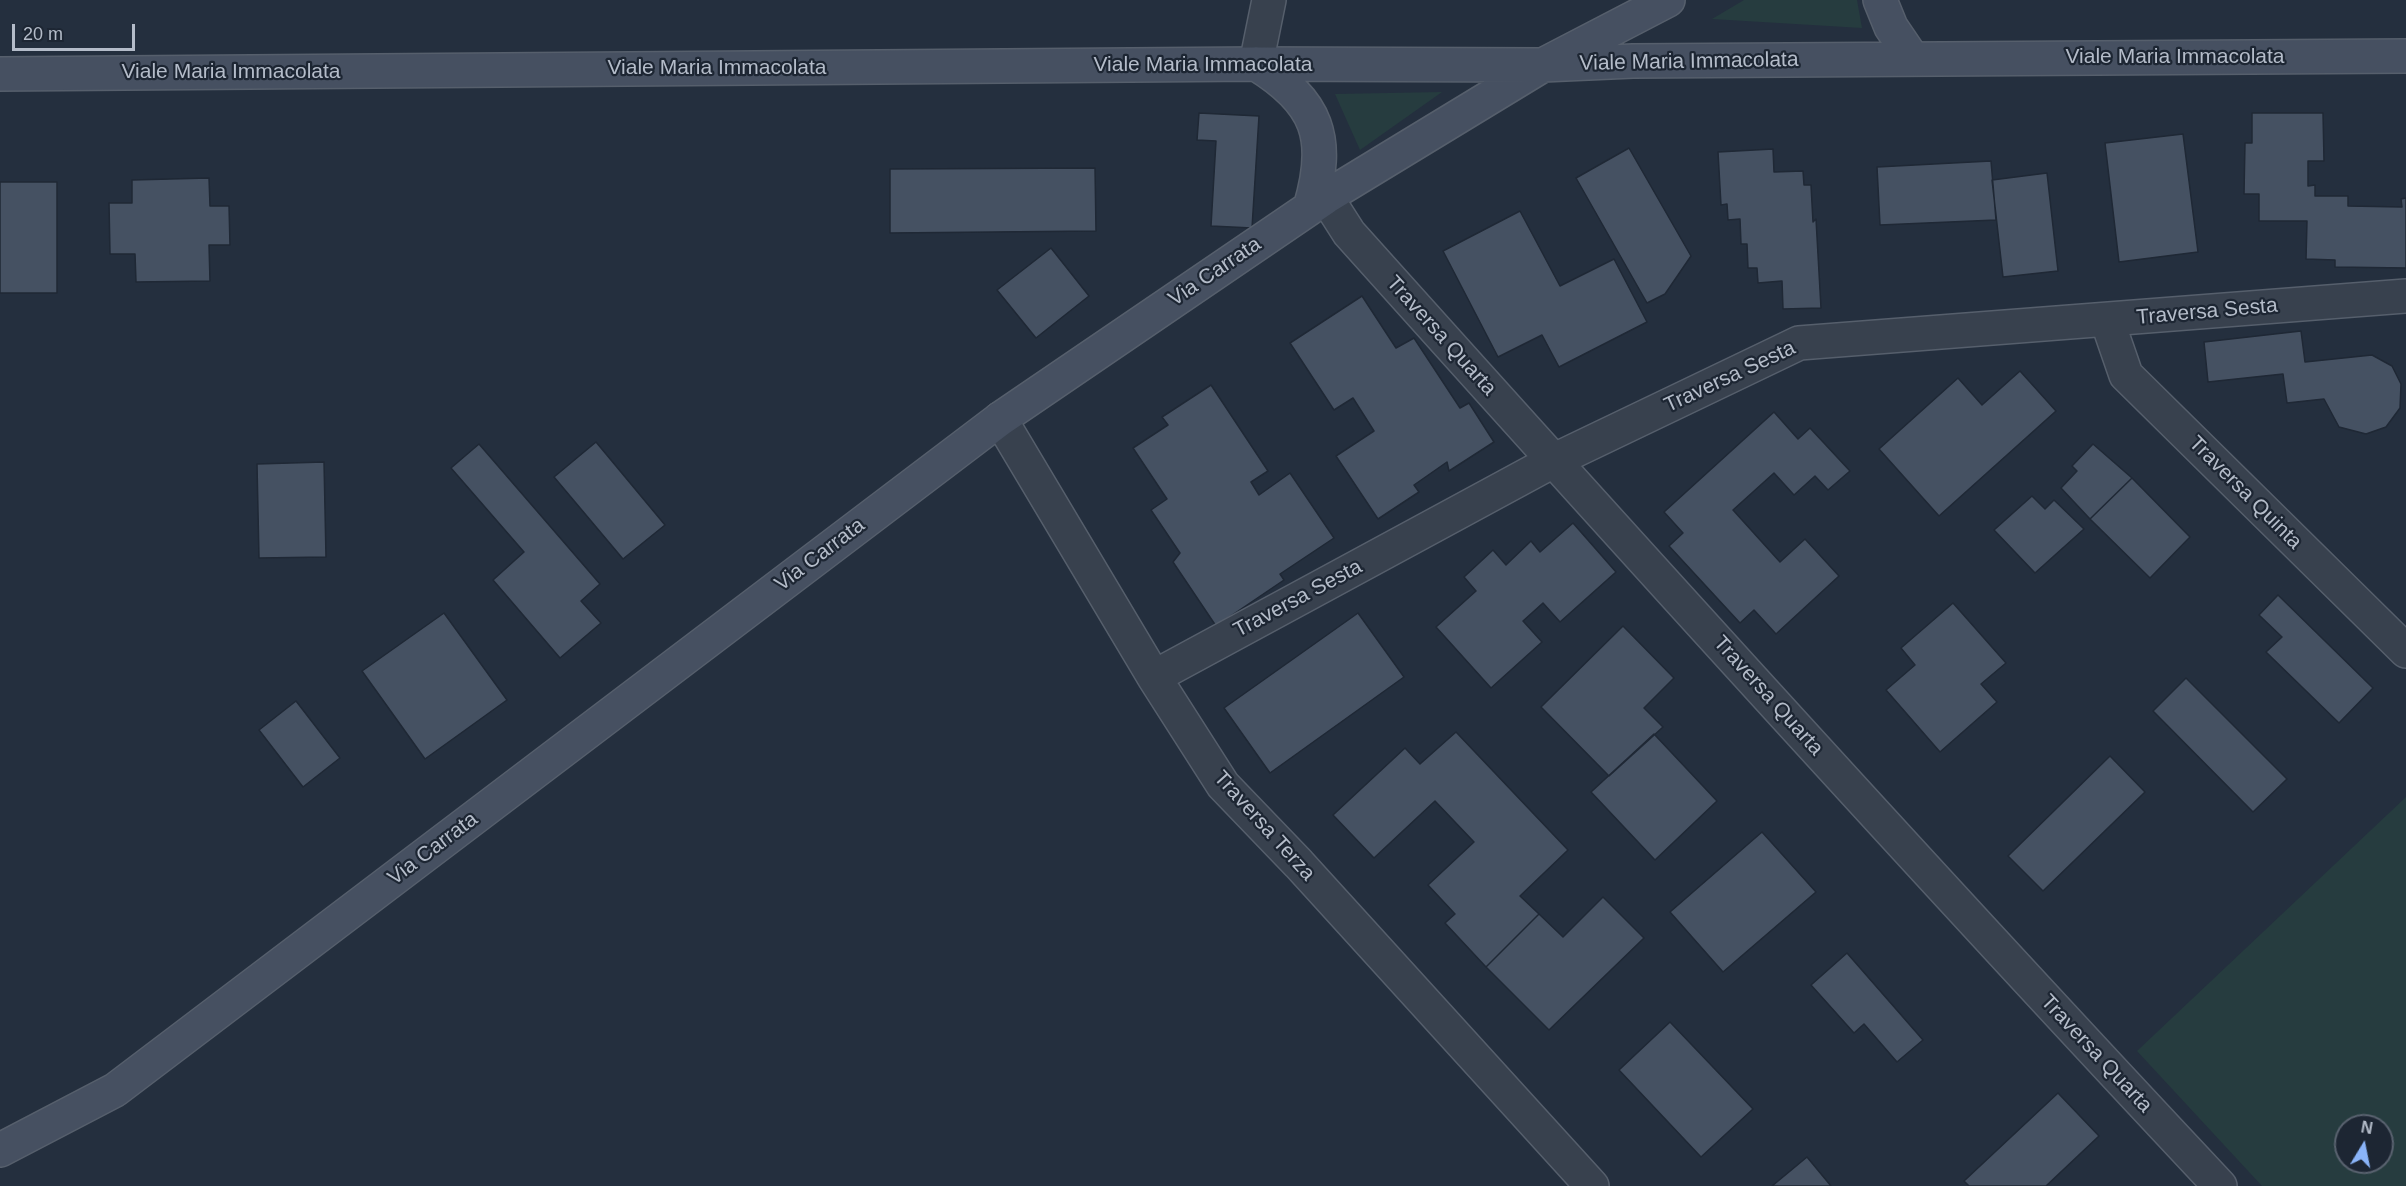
<!DOCTYPE html>
<style>
body{margin:0}
#map{position:relative;width:2406px;height:1186px;overflow:hidden;background:#242f3e;font-family:Helvetica,sans-serif}
canvas{display:block}
.north{position:absolute;left:2334px;top:1114px;width:60px;height:60px;box-sizing:border-box;background:#1d2633;border:2px solid #59626f;border-radius:50%;rotate:10deg;font-size:16px;font-weight:700;line-height:24px;text-align:center;color:#b4bcc9}
.north::after{content:'';display:block;margin:auto;width:21px;height:27px;background:#8ab4f8;clip-path:polygon(50% 0,100% 100%,50% 72%,0 100%)}
.scale{position:absolute;left:12px;top:24px;width:123px;height:27px;box-sizing:border-box;border:3px solid #b4bcc9;border-top:0;padding-left:8px;font-size:18px;line-height:21px;white-space:nowrap;color:#b4bcc9;-webkit-text-stroke:4px #1d2633;paint-order:stroke}
</style>
<div id="map">
<canvas width="2406" height="1186"></canvas>
<div class="north">N</div>
<div class="scale">20 m</div>
</div>
<script>
const context = document.querySelector('canvas').getContext('2d');
context.lineJoin = 'round';
function fillPath(path, color) { context.fillStyle = color; context.fill(path, 'evenodd'); }
function strokePath(path, color, width, dash) { context.strokeStyle = color; context.lineWidth = width; context.lineCap = dash ? 'butt' : 'round'; context.setLineDash(dash || []); context.stroke(path); }
function label(font, color, halo, rows, align = 'center') {
  context.font = font + ' Helvetica,sans-serif'; context.lineWidth = 4.5; context.setLineDash([]); context.textBaseline = 'middle'; context.strokeStyle = halo; context.fillStyle = color; for (const [text, x, y, turn = 0] of rows) {
    context.save(); context.translate(x, y); context.rotate((+turn || 0) * Math.PI / 180); context.textAlign = isNaN(turn) ? turn : align; if (halo) context.strokeText(text, 0, 0); context.fillText(text, 0, 0); context.restore();
  }
}
fillPath(new Path2D(`
 M1744 0H1857L1862 28 1712 19Z
 M1442 92 1360 150 1335 94Z
 M2406 797V1186H2262L2137 1051ZM2346 1126H2382V1162H2346Z`), '#263c3f');
const building = new Path2D(`
 M1199 113 1259 116 1252 228 1211 226 1216 141 1197 140Z
 M2252 113H2323L2324 161H2308V186L2315 185V196H2348V206L2402 207 2401 199 2406 198V268L2335 267V260L2306 259 2307 221H2259V194H2244L2245 143H2252Z
 M2183 134 2198 252 2119 262 2105 143Z
 M1629 148 1691 256 1665 294 1647 303 1576 178Z
 M1773 149 1774 172 1803 171 1804 185H1811L1813 222 1816 219 1821 308 1783 309 1782 281 1758 283 1757 268H1748L1747 244H1741L1740 219 1728 220 1727 204 1721 205 1718 152Z
 M1991 161 1996 220 1880 225 1877 167Z
 M1095 168 1096 231 890 233V169Z
 M2047 173 2058 271 2003 277 1992 180Z
 M209 178 210 206H229L230 245H209L210 281 136 282 135 254H110L109 203H132V180Z
 M0 182H57V293H0Z
 M1520 211 1560 286 1614 259 1647 322 1559 367 1542 335 1498 357 1443 251Z
 M1051 248 1089 296 1036 338 997 290Z
 M1362 296 1396 348 1414 338 1460 408 1469 403 1494 442 1449 471 1447 462 1414 485 1419 492 1378 519 1336 456 1374 431 1353 398 1334 410 1290 343Z
 M2301 331 2305 362 2372 355 2392 366 2401 384 2400 408 2386 427 2366 434 2339 427 2324 399 2287 403 2283 374 2208 382 2204 342Z
 M2020 371 2056 411 1939 516 1879 449 1958 378 1982 405Z
 M1211 385 1268 471 1251 482 1259 495 1290 473 1334 538 1280 574 1284 580 1216 626 1173 562 1180 553 1151 510 1167 499 1133 448 1168 425 1162 417Z
 M1774 412 1798 439 1810 428 1850 471 1828 490 1815 476 1794 495 1774 473 1733 510 1780 562 1805 539 1839 576 1776 634 1754 610 1740 623 1669 546 1683 533 1664 512Z
 M596 442 665 525 623 559 554 477Z
 M479 444 600 584 581 601 601 623 560 658 493 580 524 552 451 468Z
 M2093 444 2132 478 2090 519 2061 488 2077 471 2072 466Z
 M324 462 326 557 259 558 257 464Z
 M2132 478 2190 537 2150 578 2090 519Z
 M2032 496 2045 509 2054 500 2084 529 2035 573 1994 530Z
 M1573 523 1616 572 1560 622 1543 603 1523 621 1542 642 1491 688 1436 627 1476 591 1464 577 1493 550 1506 565 1531 541 1540 552Z
 M2278 595 2373 688 2339 723 2266 652 2282 637 2259 615Z
 M1953 603 2006 663 1981 684 1997 702 1940 752 1886 690 1915 665 1901 648Z
 M444 613 507 700 425 759 362 671Z
 M1358 613 1404 677 1270 773 1224 708Z
 M1623 626 1674 678 1644 708 1663 727 1609 776 1541 707Z
 M2186 678 2287 779 2253 812 2153 711Z
 M296 701 340 758 303 787 259 730Z
 M1456 732 1568 850 1520 896 1539 914 1486 967 1445 923 1455 914 1428 885 1474 842 1435 801 1374 858 1333 815 1405 748 1420 764Z
 M1654 734 1717 801 1655 860 1591 792Z
 M2110 756 2145 792 2043 891 2008 856Z
 M1762 832 1816 892 1723 972 1670 912Z
 M1603 897 1644 938 1549 1030 1486 967 1539 914 1563 937Z
 M1847 953 1923 1040 1897 1062 1864 1024 1854 1033 1811 985Z
 M1670 1022 1753 1109 1701 1157 1619 1070Z
 M2058 1093 2099 1136 2046 1186H1969L1964 1181Z
 M1807 1157 1831 1186H1772Z`);
fillPath(building, '#455162');
strokePath(building, '#1f2835', 1.5);
const street = new Path2D(`
 M1256 64 1269 0
 M1326 197 1349 233C1636 553 1925 872 2220 1186
 M2107 320 2126 375 2406 651
 M1000 419 1154 677 1223 785 1299 864 1592 1186
 M1154 677 1553 461 1799 343 2406 296`);
const secondary = new Path2D(`
 M1880 0 1891 27 1912 58
 M1256 64C1318 102 1331 138 1310 208
 M0 74 1256 64 1543 65 1633 61 2406 56
 M0 1150 115 1090 1000 419 1326 197 1543 65 1668 0`);
strokePath(street, '#565f6c', 36);
strokePath(secondary, '#565f6c', 36);
strokePath(street, '#38414e', 33);
strokePath(secondary, '#465061', 33);
label('21px', '#b4bcc9', '#1d2633', [
 ["Viale Maria Immacolata",2175,57],
 ["Viale Maria Immacolata",1689,62,-1],
 ["Viale Maria Immacolata",1203,65],
 ["Viale Maria Immacolata",717,68],
 ["Viale Maria Immacolata",231,72],
 ["Via Carrata",1215,272,-34],
 ["Traversa Sesta",2207,312,-5],
 ["Traversa Quarta",1441,336,48],
 ["Traversa Sesta",1730,377,-25],
 ["Traversa Quinta",2245,493,45],
 ["Via Carrata",820,555,-37],
 ["Traversa Sesta",1298,599,-28],
 ["Traversa Quarta",1768,696,48],
 ["Traversa Terza",1264,826,48],
 ["Via Carrata",433,849,-37],
 ["Traversa Quarta",2096,1054,47]
]);
</script>
